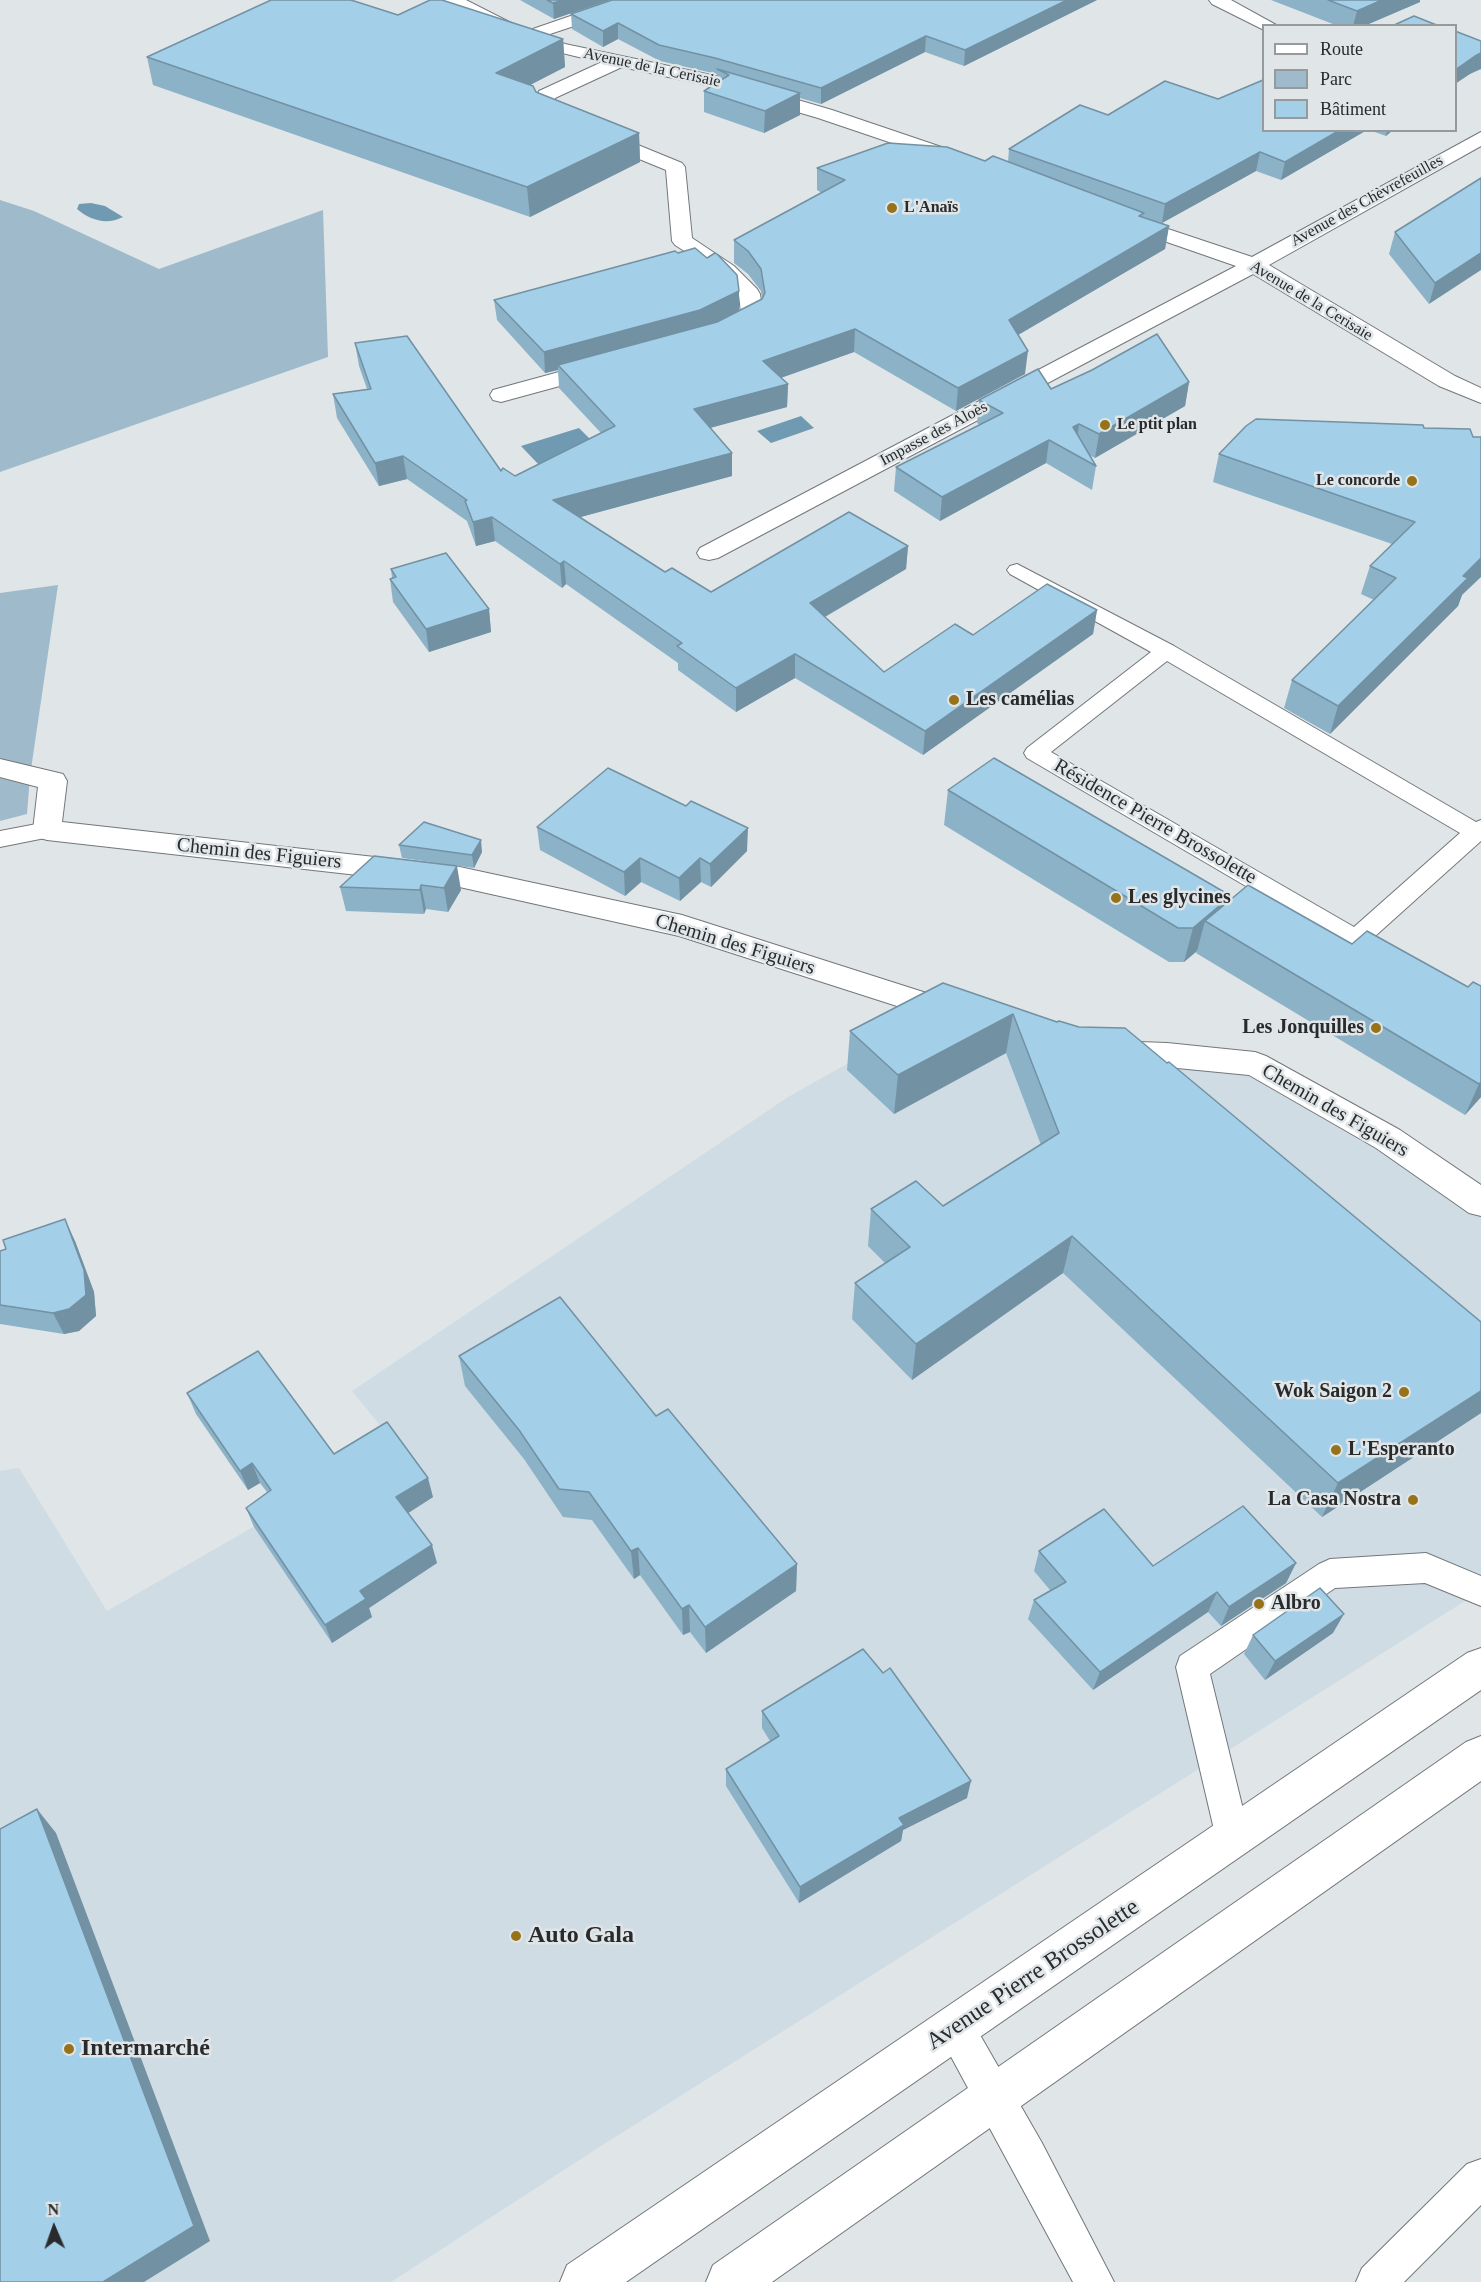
<!DOCTYPE html>
<meta charset="utf-8">
<style>
body{margin:0}
#map{position:relative;width:1481px;height:2282px;overflow:hidden;background:#e0e5e8;font-family:Georgia,serif}
canvas{display:block}
.legend{position:absolute;left:1262px;top:24px;width:195px;height:108px;box-sizing:border-box;background:#e0e5e8;border:2px solid #969a9c;margin:0;padding:8px 10px;list-style:none;font-size:18px;color:#282a2b}
.legend li{display:flex;align-items:center;gap:12px;height:30px}
.legend b{width:30px;border:2px solid #969a9c}
.north{position:absolute;left:24px;top:2198px;width:60px;height:60px;-webkit-text-stroke:4px #e0e5e8;paint-order:stroke;rotate:358deg;font-size:16px;font-weight:700;line-height:24px;text-align:center;color:#282a2b}
.north::after{content:'';display:block;margin:auto;width:21px;height:27px;background:#282a2b;clip-path:polygon(50% 0,100% 100%,50% 72%,0 100%)}
</style>
<div id="map">
<canvas width="1481" height="2282"></canvas>
<ul class="legend">
<li><b style="height:8px;background:#fff"></b>Route</li>
<li><b style="height:16px;background:#9fbaca"></b>Parc</li>
<li><b style="height:16px;background:#a3cfe9"></b>Bâtiment</li>
</ul>
<div class="north">N</div>
</div>
<script>
const context = document.querySelector('canvas').getContext('2d');
context.lineJoin = 'round';
function fillPath(path, color) { context.fillStyle = color; context.fill(path, 'evenodd'); }
function strokePath(path, color, width, dash) { context.strokeStyle = color; context.lineWidth = width; context.lineCap = dash ? 'butt' : 'round'; context.setLineDash(dash || []); context.stroke(path); }
function label(font, color, halo, rows, align = 'center') {
  context.font = font + ' Georgia,serif'; context.lineWidth = 5; context.setLineDash([]); context.textBaseline = 'middle'; context.strokeStyle = halo; context.fillStyle = color; for (const [text, x, y, turn = 0] of rows) {
    context.save(); context.translate(x, y); context.rotate((+turn || 0) * Math.PI / 180); context.textAlign = isNaN(turn) ? turn : align; if (halo) context.strokeText(text, 0, 0); context.fillText(text, 0, 0); context.restore();
  }
}
fillPath(new Path2D(`
 M936 1014 1252 1071 1378 1144 1481 1215V1591L601 2146 391 2282H0V1471L19 1468 107 1611 396 1445 352 1391 788 1097Z`), '#d0dce4');
fillPath(new Path2D(`
 M0 200 34 211 159 269 323 210 328 357 0 472Z
 M58 585 30 776 27 814 0 821V593Z`), '#9fbaca');
fillPath(new Path2D(`
 M91 203 105 206 123 217C107 225 91 221 77 209L79 204Z
 M801 416 814 428 771 443 757 431Z
 M579 428 598 447 539 465 521 446Z`), '#709ab2');
const service = new Path2D(`
 M1017 564 1174 646 1476 822 1481 820V841L1373 938 1397 952 1400 958 1397 964 1388 967 1379 964 1027 758 1024 753 1027 748 1151 652 1010 574 1007 570 1010 566ZM1167 661 1460 833 1354 927 1051 752Z
 M47 822 55 824 59 830 55 836 0 847V831Z
 M1426 1553 1481 1576V1606L1425 1583 1335 1588 1210 1674 1250 1838 1245 1850 1233 1855 1221 1850 1216 1838 1176 1667 1180 1656 1319 1564 1330 1559Z
 M955 2008 968 2014 1042 2143 1114 2282H1073L942 2040 936 2027 942 2014Z
 M1481 2159V2205L1404 2282H1356L1362 2268 1467 2164Z`);
const minor = new Path2D(`
 M444 0H466L527 31 617 0H643L640 4 544 36 565 44 716 76 832 110 968 156 971 160 968 164H954L818 118 706 85 622 67 555 98V111L682 163 685 167 692 238 734 266 757 289 760 294 763 316C755 328 730 339 716 336L713 331 716 326 741 313 739 295 720 274 675 245 672 241 666 170 539 118C535 111 535 98 539 91L602 62C568 55 535 47 504 35 484 27 466 14 447 4Z
 M1209 0H1231L1278 26H1264V30L1212 4Z
 M1481 132V146L1269 265 1455 376 1481 388V403L1439 386 1253 274 718 558 709 560 700 558 697 553 700 548 1236 266 1118 225 1115 221 1118 217H1132L1252 257Z
 M603 360 611 362 614 367 611 372 501 402 493 400 490 395 493 390Z
 M0 759 63 774 67 781 62 822 455 866 682 915 964 1005 969 1013 964 1021 953 1024 679 936 455 886 47 840 37 837 33 830 38 787 0 777Z
 M1112 1041 1167 1043 1255 1052 1266 1056 1400 1130 1481 1185V1216L1469 1213 1376 1148 1249 1075 1167 1067 1112 1065 1101 1061 1096 1053 1101 1045Z`);
const secondary = new Path2D(`
 M1481 1648V1690L626 2282H560L567 2265 1467 1653Z
 M1481 1736V1781L772 2282H706L713 2265 1466 1742Z`);
strokePath(service, '#73777a', 2);
strokePath(minor, '#73777a', 2);
strokePath(secondary, '#73777a', 2);
fillPath(service, '#fff');
fillPath(minor, '#fff');
fillPath(secondary, '#fff');
fillPath(new Path2D(`
 M520 0H610L554 19Z
 M1097 0 964 66 925 52 821 104 800 98V115L764 133 704 112V91L717 83V74L660 61 618 39 603 47 572 29 571 14Z
 M1271 0H1420V2L1364 26H1338Z
 M398 15 563 39 565 67 530 85 536 92 639 133 640 162 530 217 153 85 147 57Z
 M1108 115 1263 130H1367L1281 180 1256 171 1162 223 1169 226 1165 249 1018 335 1025 374 956 411 854 352 781 378 788 384 787 407 710 428 732 476 580 517 665 572 711 592 908 546 906 569 825 617 884 672 973 635 1097 610 1093 634 923 755 795 678 736 712 678 670V663L566 584 562 588 495 541 476 546 467 521 407 479 379 486 337 418 333 394 367 389 359 366 355 343 501 471 515 476 601 433 559 388 558 370 545 373 497 320 494 300 739 291V311L762 299 761 291 748 274 734 263V240L822 193 817 190V168L985 161 1008 162 1009 149Z
 M1369 130H1393L1386 136Z
 M1481 178 1429 304 1389 254 1395 232Z
 M1189 382 1185 406 1095 458 1089 455 1096 466 1092 490 1046 463 940 521 894 491 896 467 980 425 977 423 979 400 1051 389Z
 M1423 425 1462 595 1458 606 1330 734 1284 708 1292 680 1374 600 1361 594 1370 566 1392 544 1213 482 1219 454Z
 M391 569 489 609 491 632 429 652 393 602 390 579 392 578Z
 M948 790 1229 900 1468 987 1481 1097 1465 1115 1196 953 1197 951 1184 962H1169L944 825Z
 M537 827 747 851 711 887 701 882 680 901 641 882 625 896 540 850Z
 M399 845 482 852 474 868 402 858Z
 M374 856 461 890 448 912 426 909 424 914 346 911 340 887Z
 M943 983 1057 1022 1481 1322V1413L1322 1517 1063 1273 912 1380 852 1319 855 1283 885 1263 868 1246 871 1209 943 1206 1041 1145 1006 1053 894 1114 847 1070 850 1031Z
 M75 1241 94 1292 96 1316 79 1331 64 1334 0 1324V1251Z
 M459 1356 797 1564 796 1591 706 1653 690 1632 683 1635 640 1575 634 1579 592 1520 563 1517 524 1459 465 1386Z
 M187 1393 334 1454 433 1497 408 1513 437 1563 369 1608 372 1617 332 1643 254 1527 246 1508 267 1492 260 1483 248 1490 196 1414Z
 M1039 1551 1153 1566 1296 1563 1286 1583 1221 1626 1208 1612 1093 1690 1028 1619 1034 1600 1050 1590 1034 1571Z
 M1333 1633 1265 1680 1244 1654 1253 1635Z
 M762 1711 967 1798 903 1830 901 1841 799 1903 726 1786V1769L770 1741 762 1728Z`), '#8cb2c8');
fillPath(new Path2D(`
 M563 0H610L554 19 553 3Z
 M1067 0H1097L964 66 965 50Z
 M1382 0H1420V2L1364 26H1353L1357 11Z
 M618 23V39L603 47V31Z
 M926 36 925 52 821 104V88Z
 M563 39 565 67 499 101 496 73Z
 M1481 53V69L1470 74 1455 84V70L1475 56Z
 M800 93V115L764 133 765 111Z
 M1340 130H1367L1281 180 1285 162Z
 M1387 130H1393L1386 136Z
 M639 133 640 162 530 217 527 187Z
 M1260 152 1256 171 1162 223 1165 204Z
 M1169 226 1165 249 1006 342 1009 320Z
 M1481 253V270L1429 304 1435 283Z
 M739 291V312L700 331 558 365V370L545 373 544 352Z
 M855 329 854 352 763 384V361Z
 M1028 351 1025 374 956 411 958 388Z
 M1189 382 1185 406 1095 458 1099 434Z
 M788 384 787 407 695 432 694 409Z
 M1079 424 1076 448 1073 427Z
 M1049 440 1046 463 940 521 942 497Z
 M732 453V476L555 524 553 500Z
 M403 456 407 479 379 486 375 463Z
 M492 517 495 541 476 546 473 522Z
 M908 546 906 569 809 626 810 603Z
 M1481 558V577L1462 595 1458 606 1330 734 1338 706 1463 576Z
 M564 561 566 584 562 588 560 564Z
 M489 609 491 632 429 652 426 629Z
 M1097 610 1093 634 923 755 925 731Z
 M795 654V678L736 712V688Z
 M748 828 747 851 711 887 710 864Z
 M481 840 482 852 474 868 472 855Z
 M640 858 641 882 625 896 624 872Z
 M700 858 701 882 680 901 679 878Z
 M457 866 461 890 448 912 444 888Z
 M421 885 426 909 424 914 420 890Z
 M1231 896 1221 930 1205 921 1197 951 1184 962 1193 928Z
 M1013 1014 1006 1053 894 1114 898 1075Z
 M1481 1082V1097L1465 1115 1479 1084Z
 M65 1219 75 1241 94 1292 96 1316 79 1331 64 1334 53 1313Z
 M1072 1236 1063 1273 912 1380 916 1344Z
 M1481 1391V1413L1322 1517 1338 1483Z
 M252 1463 260 1483 248 1490 240 1471Z
 M428 1478 433 1497 402 1517 396 1497Z
 M432 1545 437 1563 369 1608 372 1617 332 1643 325 1625 360 1591Z
 M638 1548 640 1575 634 1579 631 1551Z
 M1296 1563 1286 1583 1221 1626 1229 1607Z
 M797 1564 796 1591 706 1653 705 1627Z
 M1217 1592 1208 1612 1093 1690 1100 1672Z
 M689 1605 690 1632 683 1635 682 1609Z
 M1344 1614 1333 1633 1265 1680 1275 1661Z
 M971 1781 967 1798 903 1830 901 1841 799 1903 800 1887 899 1818Z
 M37 1809 56 1833 210 2241 144 2282H103Z`), '#7291a3');
const building = new Path2D(`
 M271 0H351L398 15 430 0H442L563 39 496 73 533 86 536 92 639 133 527 187 147 57Z
 M547 0H563L553 3Z
 M612 0H1067L965 50 926 36 821 88 715 58 659 45 618 23 603 31 571 14Z
 M1328 0H1382L1357 11Z
 M1414 16 1439 26H1392Z
 M1455 31 1481 41V53L1475 56 1455 70Z
 M717 69 800 93 765 111 704 91 729 75Z
 M1263 80V130H1340L1285 162 1260 152 1165 204 1009 149 1080 105 1108 115 1165 81 1218 99Z
 M888 143 947 147 985 161 993 156 1144 213 1139 216 1169 226 1009 320 1028 351 958 388 855 329 763 361 788 384 694 409 732 453 553 500 665 572 672 568 711 592 849 512 908 546 810 603 884 672 955 624 973 635 1047 584 1097 610 925 731 795 654 736 688 677 646 682 643 564 561 560 564 492 517 473 522 465 501 467 500 403 456 375 463 333 394 371 389 355 343 407 336 501 471 503 468 515 476 615 426 558 365 717 322 762 299 765 293 761 269 748 251 734 240 845 180 817 168Z
 M1481 178V253L1435 283 1395 232Z
 M695 248 707 258 715 253 718 255 737 275 739 291 700 310 544 352 494 300 675 251 678 253Z
 M1157 334 1189 382 1099 434 1079 424 1073 427 1096 466 1049 440 942 497 896 467 1003 413 979 400 1038 369 1051 389 1092 370Z
 M1256 419 1423 425 1424 428 1470 429 1473 437H1481V558L1463 576 1468 578 1338 706 1292 680 1396 578 1370 566 1415 522 1219 454 1246 426Z
 M446 553 489 609 426 629 390 579 396 577 391 569Z
 M994 758 1231 896 1193 928H1178L948 790Z
 M608 768 686 806 691 801 748 828 710 864 700 858 679 878 640 858 624 872 537 827Z
 M424 822 481 840 472 855 399 845Z
 M374 856 457 866 444 888 421 885 420 890 340 887Z
 M1248 885 1352 944 1367 931 1468 987 1473 982 1481 986V1082L1479 1084 1205 921Z
 M943 983 1057 1022 1059 1021 1079 1027 1125 1028 1167 1063 1169 1062 1481 1322V1391L1338 1483 1072 1236 916 1344 855 1283 910 1247 871 1209 916 1181 943 1206 1059 1133 1013 1014 898 1075 850 1031Z
 M65 1219 84 1270 86 1295 69 1309 53 1313 0 1305V1251L6 1249 3 1240Z
 M560 1297 656 1416 668 1409 797 1564 705 1627 689 1605 682 1609 638 1548 631 1551 589 1492 559 1489 519 1430 459 1356Z
 M258 1351 334 1454 387 1422 428 1478 396 1497 432 1545 360 1591 366 1599 325 1625 246 1508 271 1490 252 1463 240 1471 187 1393Z
 M1243 1506 1296 1563 1229 1607 1217 1592 1100 1672 1034 1600 1066 1582 1039 1551 1104 1509 1153 1566Z
 M1320 1588 1344 1614 1275 1661 1253 1635Z
 M863 1649 883 1673 890 1668 971 1781 899 1818 904 1825 800 1887 726 1769 779 1736 762 1711Z
 M37 1809 194 2226 103 2282H0V1829Z`);
fillPath(building, '#a3cfe9');
strokePath(building, '#7291a3', 1.5);
for (const [x, y, r, color] of [
 [892,208,6,"#96721b"],
 [1105,425,6,"#96721b"],
 [1412,481,6,"#96721b"],
 [954,700,6,"#96721b"],
 [1116,898,6,"#96721b"],
 [1376,1028,6,"#96721b"],
 [1404,1392,6,"#96721b"],
 [1336,1450,6,"#96721b"],
 [1413,1500,6,"#96721b"],
 [1259,1604,6,"#96721b"],
 [516,1936,6,"#96721b"],
 [69,2049,6,"#96721b"]
]) { const dot = new Path2D(); dot.arc(x, y, r, 0, 2 * Math.PI); context.fillStyle = color; context.fill(dot); strokePath(dot, '#e0e5e8', 2); }
label('16px', '#282a2b', '#e0e5e8', [
 ["Avenue de la Cerisaie",652,68,12],
 ["Avenue des Chèvrefeuilles",1367,201,-29],
 ["Avenue de la Cerisaie",1311,301,31],
 ["Impasse des Aloès",934,434,-28]
]);
label('bold 16px', '#282a2b', '#e0e5e8', [
 ["L'Anaïs",904,208],
 ["Le ptit plan",1117,425],
 ["Le concorde",1400,481,"right"]
], 'left');
label('bold 20px', '#282a2b', '#e0e5e8', [
 ["Les camélias",966,700],
 ["Les glycines",1128,898],
 ["Les Jonquilles",1364,1028,"right"],
 ["Wok Saigon 2",1392,1392,"right"],
 ["L'Esperanto",1348,1450],
 ["La Casa Nostra",1401,1500,"right"],
 ["Albro",1271,1604]
], 'left');
label('20px', '#282a2b', '#e0e5e8', [
 ["Résidence Pierre Brossolette",1155,822,30],
 ["Chemin des Figuiers",259,854,6],
 ["Chemin des Figuiers",735,945,17],
 ["Chemin des Figuiers",1335,1111,30]
]);
label('bold 24px', '#282a2b', '#e0e5e8', [
 ["Auto Gala",528,1936],
 ["Intermarché",81,2049]
], 'left');
label('24px', '#282a2b', '#e0e5e8', [
 ["Avenue Pierre Brossolette",1033,1975,-34]
]);
</script>
